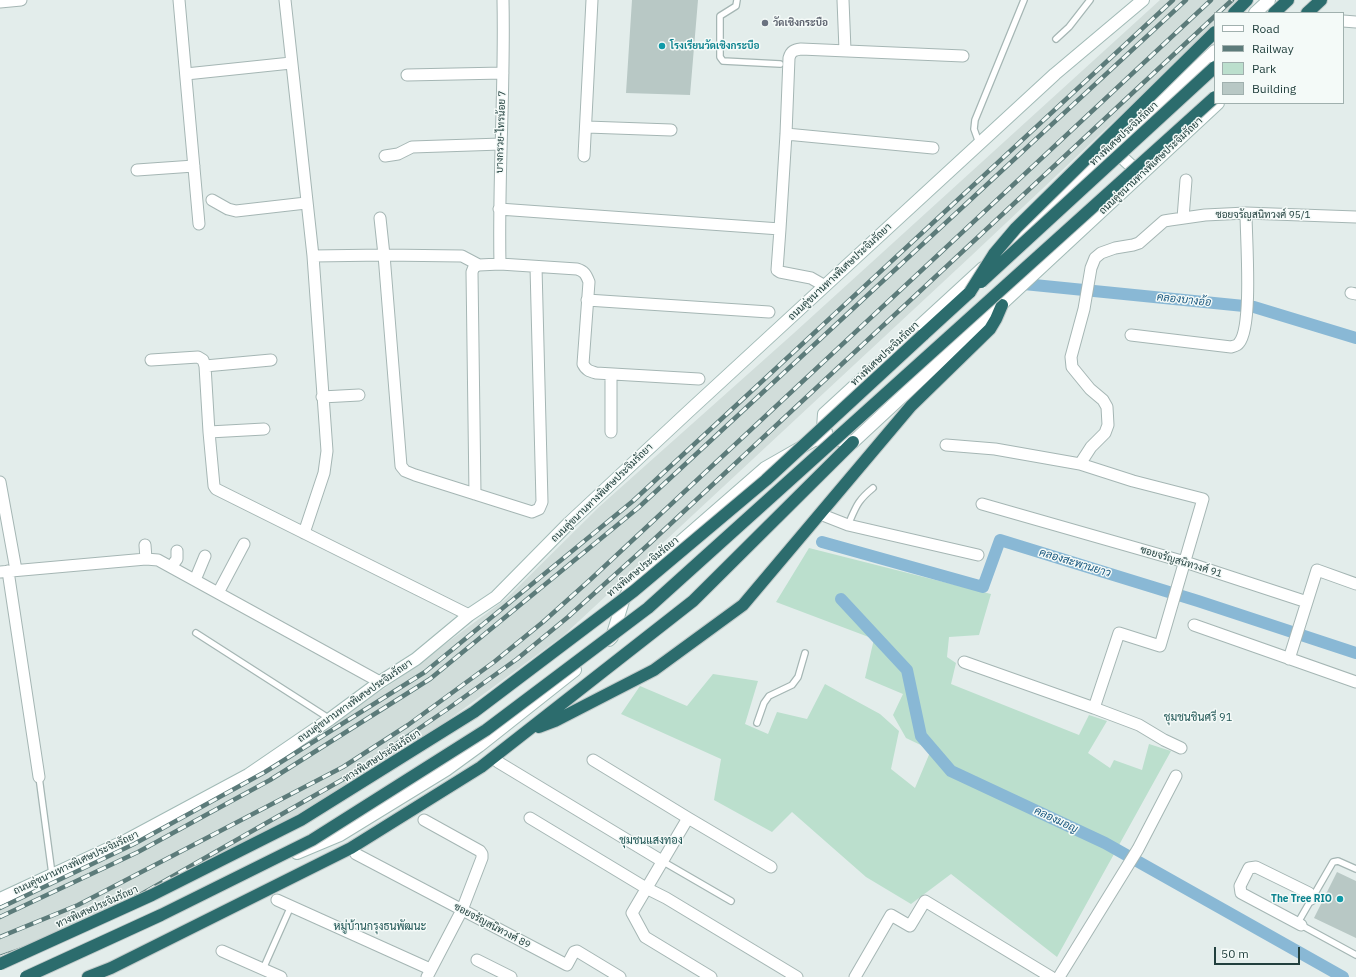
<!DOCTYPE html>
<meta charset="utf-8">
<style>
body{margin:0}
#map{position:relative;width:1356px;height:977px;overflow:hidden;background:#e3edeb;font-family:"IBM Plex Sans",sans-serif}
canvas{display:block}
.legend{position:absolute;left:1214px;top:12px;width:130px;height:92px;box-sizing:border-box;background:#f4faf8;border:1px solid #a0b0ae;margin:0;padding:5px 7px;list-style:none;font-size:12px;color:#22403e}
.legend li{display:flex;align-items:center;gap:8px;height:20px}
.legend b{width:20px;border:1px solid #a0b0ae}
.scale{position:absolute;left:1214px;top:947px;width:86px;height:18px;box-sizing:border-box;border:2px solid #22403e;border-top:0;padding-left:5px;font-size:12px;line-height:14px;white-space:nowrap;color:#22403e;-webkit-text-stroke:3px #f4faf8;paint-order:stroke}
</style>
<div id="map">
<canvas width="1356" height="977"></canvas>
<ul class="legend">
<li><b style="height:5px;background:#fff"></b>Road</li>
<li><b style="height:5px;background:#5c7b7a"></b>Railway</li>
<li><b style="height:11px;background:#bbdfcd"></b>Park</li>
<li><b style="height:11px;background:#b8c8c5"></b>Building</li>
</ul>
<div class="scale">50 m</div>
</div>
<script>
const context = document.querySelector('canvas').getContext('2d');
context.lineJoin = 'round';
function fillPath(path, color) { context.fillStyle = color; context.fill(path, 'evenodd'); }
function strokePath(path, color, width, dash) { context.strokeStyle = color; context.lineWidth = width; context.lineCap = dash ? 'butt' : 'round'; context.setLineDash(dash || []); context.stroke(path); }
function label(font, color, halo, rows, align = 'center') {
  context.font = font + ' "IBM Plex Sans",Sarabun,sans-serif'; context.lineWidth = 3; context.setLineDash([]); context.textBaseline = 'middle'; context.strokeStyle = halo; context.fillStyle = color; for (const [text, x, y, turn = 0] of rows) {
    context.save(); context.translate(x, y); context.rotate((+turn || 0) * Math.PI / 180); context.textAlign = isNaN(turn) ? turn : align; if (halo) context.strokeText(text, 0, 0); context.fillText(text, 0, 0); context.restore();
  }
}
fillPath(new Path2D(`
 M1160 0H1243L1229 13H1215V26L971 256 564 635 455 715 395 756 294 816 0 970V904L284 756 398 679 506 599 600 506 794 333Z`), '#d1ddda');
fillPath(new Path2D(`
 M809 548 991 594 979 635 949 637 947 657 956 663 951 684 1079 735 1089 715 1107 721 1088 753 1110 768 1114 760 1142 770 1149 744 1171 751 1057 957 951 874 911 904 866 877 792 812 772 832 714 800 721 759 621 714 640 686 687 706 713 674 758 681 745 724 768 734 777 712 807 719 825 684 880 714 899 731 891 769 915 788 931 750 906 738 893 715 903 694 865 678 874 639 776 602Z`), '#bbdfcd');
strokePath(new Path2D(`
 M1014 283 1254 307 1356 338
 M822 542 983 587 1000 540 1198 601 1356 653
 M841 599 907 670 921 736 951 771 1105 843 1343 977`), '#89b8d5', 12);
fillPath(new Path2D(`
 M632 0H698L690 95 626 93Z
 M1337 872 1356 881V938L1314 918Z`), '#b8c8c5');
const lane = new Path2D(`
 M737 0 736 6 720 16V57L723 61 780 64
 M1056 39 1069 27 1090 0
 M979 143 974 129 975 120 1024 0
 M848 525C856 507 857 501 873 488
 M196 633 330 719
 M757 723 764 703 769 696 792 685 798 677 805 653
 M39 777 52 874
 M662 861 731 901
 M1356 869 1338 861 1333 862 1300 919 1301 925 1356 955
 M263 969 291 906`);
const street = new Path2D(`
 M179 0 199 224
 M285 0 313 256 327 451 324 473 304 533
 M843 0 845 50
 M0 2 21 0
 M1343 21 1356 22
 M186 74 291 63
 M407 75 503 73
 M587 127 671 130
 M786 134 933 148
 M385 156 398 154 412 147 501 144
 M584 156 592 0
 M137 170 194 166
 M212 200 228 209 236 211 306 203
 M499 209 780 229 786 134 789 58C791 51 794 50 801 49L963 56
 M1183 218 1186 180
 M780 229 777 270 780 272 811 278 825 286
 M313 256 384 255 380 218
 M500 264C498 176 505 88 503 0
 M479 265 462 256 384 255 401 466 405 471 415 475 532 512 539 509 542 502 536 267
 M1351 293 1356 294
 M587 300 769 312
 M1131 335 1231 347C1234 346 1237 346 1239 343 1253 327 1246 238 1246 213
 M151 360 198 357 203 360 205 366 209 432 214 486 216 489 469 615
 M205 366 271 360
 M322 397 359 395
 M209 432 264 429
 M611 432V374
 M946 445 995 449 1080 464 1133 481 1203 499 1160 646 1119 633 1094 708 1139 725 1164 740 1181 748
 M1080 464 1091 447 1105 433 1108 425 1107 407 1103 400 1090 389 1072 367 1071 357 1084 309 1091 268 1095 258 1101 253 1115 248 1133 245 1139 243 1164 221 1170 220 1205 215 1246 213 1356 217
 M0 482 16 570
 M475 494 472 272 474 267 479 265 500 264 577 269C584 271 586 274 589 282L583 364C586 370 589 371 596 373L699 379
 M982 504 1185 562 1307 602
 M820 514 848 525 978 555
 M145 545 146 559
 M171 567 177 559V551
 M8 571 39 777
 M0 572 146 559 158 560 380 682
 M195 580 205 556
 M218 593 244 544
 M1194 625 1356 682
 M1289 659 1317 570 1356 584
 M964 662 1094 708
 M593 760 688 818 771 867
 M498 762 662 861
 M530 818 646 888 666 898 797 977
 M688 818 632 913 645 937 711 977
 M424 820 480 851 482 854V858L462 910 427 977
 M356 854 567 965 574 952 577 951 620 977
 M277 900 430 969
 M1301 925 1241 893 1240 886 1249 868 1256 867 1309 893 1311 899
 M222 951 281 977
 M477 960 511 977
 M855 977 891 915 910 926 925 901 1051 977
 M1059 977 1138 849 1176 776`);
const secondary = new Path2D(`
 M1255 13 1269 0
 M1113 149 1141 175
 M1005 247 1215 51
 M826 432 823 428 824 414 983 268
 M609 640 612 637 623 601 632 584 765 468 814 440 833 439 853 442 1218 103
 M297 853 340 835 446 770 479 746 575 670
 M0 899 127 840 248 775 330 719 380 682 416 659 469 615 496 597 569 523 689 411 1055 74 1143 0`);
const highway = new Path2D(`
 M1234 13 1247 0
 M1274 13 1288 0
 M1307 13 1321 0
 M923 335 970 292
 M539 727 555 721 654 670 743 605 911 406 990 329 996 319 1002 305
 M88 977 111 968 351 848 481 767 693 601 853 442`);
strokePath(lane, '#a5b6b4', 8);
strokePath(street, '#a5b6b4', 13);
strokePath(secondary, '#a1bab6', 14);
strokePath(highway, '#c1cac9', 14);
strokePath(lane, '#fff', 5.5);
strokePath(street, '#fff', 11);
strokePath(secondary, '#fff', 12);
strokePath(highway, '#2c6c6d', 12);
const rail = new Path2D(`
 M1218 13 1232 0
 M0 908 134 844 265 772 425 672 633 501 1173 0
 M0 917 138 852 270 780 430 679 638 508 1186 0
 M0 937 78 905 343 767 408 725 494 662 543 622 591 579 1211 0
 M0 957 82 928 354 773 449 708 517 659 568 617 649 544 1215 16`);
strokePath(rail, '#5c7b7a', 4.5);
strokePath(rail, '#f4faf8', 3, [9]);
const highwayBridge = new Path2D(`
 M981 282 1215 67
 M970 292 994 254 1016 228 1215 32
 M0 964 152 895 301 820 474 712 634 591 766 480 923 335
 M26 977 161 915 312 840 486 730 648 608 1215 97`);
strokePath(highwayBridge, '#c1cac9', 14, []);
strokePath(highwayBridge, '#2c6c6d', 12);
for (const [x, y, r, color] of [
 [765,23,4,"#6b7280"],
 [662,46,4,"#0f9aa8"],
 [1340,899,4,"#0f9aa8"]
]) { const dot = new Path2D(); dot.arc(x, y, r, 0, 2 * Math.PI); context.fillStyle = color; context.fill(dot); strokePath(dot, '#f4faf8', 1.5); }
label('bold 10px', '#5b616d', '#f4faf8', [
 ["วัดเชิงกระบือ",773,23]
], 'left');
label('bold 10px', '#0d838f', '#f4faf8', [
 ["โรงเรียนวัดเชิงกระบือ",670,46],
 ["The Tree RIO",1332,899,"right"]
], 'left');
label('10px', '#22403e', '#f4faf8', [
 ["บางกรวย-ไทรน้อย 7",501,132,-88],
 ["ทางพิเศษประจิมรัถยา",1124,134,-43],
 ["ถนนคู่ขนานทางพิเศษประจิมรัถยา",1151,166,-43],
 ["ซอยจรัญสนิทวงศ์ 95/1",1263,215],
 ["ถนนคู่ขนานทางพิเศษประจิมรัถยา",840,272,-43],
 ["ทางพิเศษประจิมรัถยา",885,354,-43],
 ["ถนนคู่ขนานทางพิเศษประจิมรัถยา",602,493,-44],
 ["ซอยจรัญสนิทวงศ์ 91",1181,562,17],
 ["ทางพิเศษประจิมรัถยา",643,567,-39],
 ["ถนนคู่ขนานทางพิเศษประจิมรัถยา",355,701,-35],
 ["ทางพิเศษประจิมรัถยา",382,756,-32],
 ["ถนนคู่ขนานทางพิเศษประจิมรัถยา",76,863,-25],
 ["ทางพิเศษประจิมรัถยา",97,907,-24],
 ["ซอยจรัญสนิทวงศ์ 89",492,926,28]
]);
label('italic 11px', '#18577f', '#f4faf8', [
 ["คลองบางอ้อ",1184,300,6],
 ["คลองสะพานยาว",1075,563,17],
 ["คลองมอญ",1056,820,25]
]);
label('11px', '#1c5352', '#f4faf8', [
 ["ชุมชนชินศรี 91",1198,718],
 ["ชุมชนแสงทอง",651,841],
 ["หมู่บ้านกรุงธนพัฒนะ",380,927]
]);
</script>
